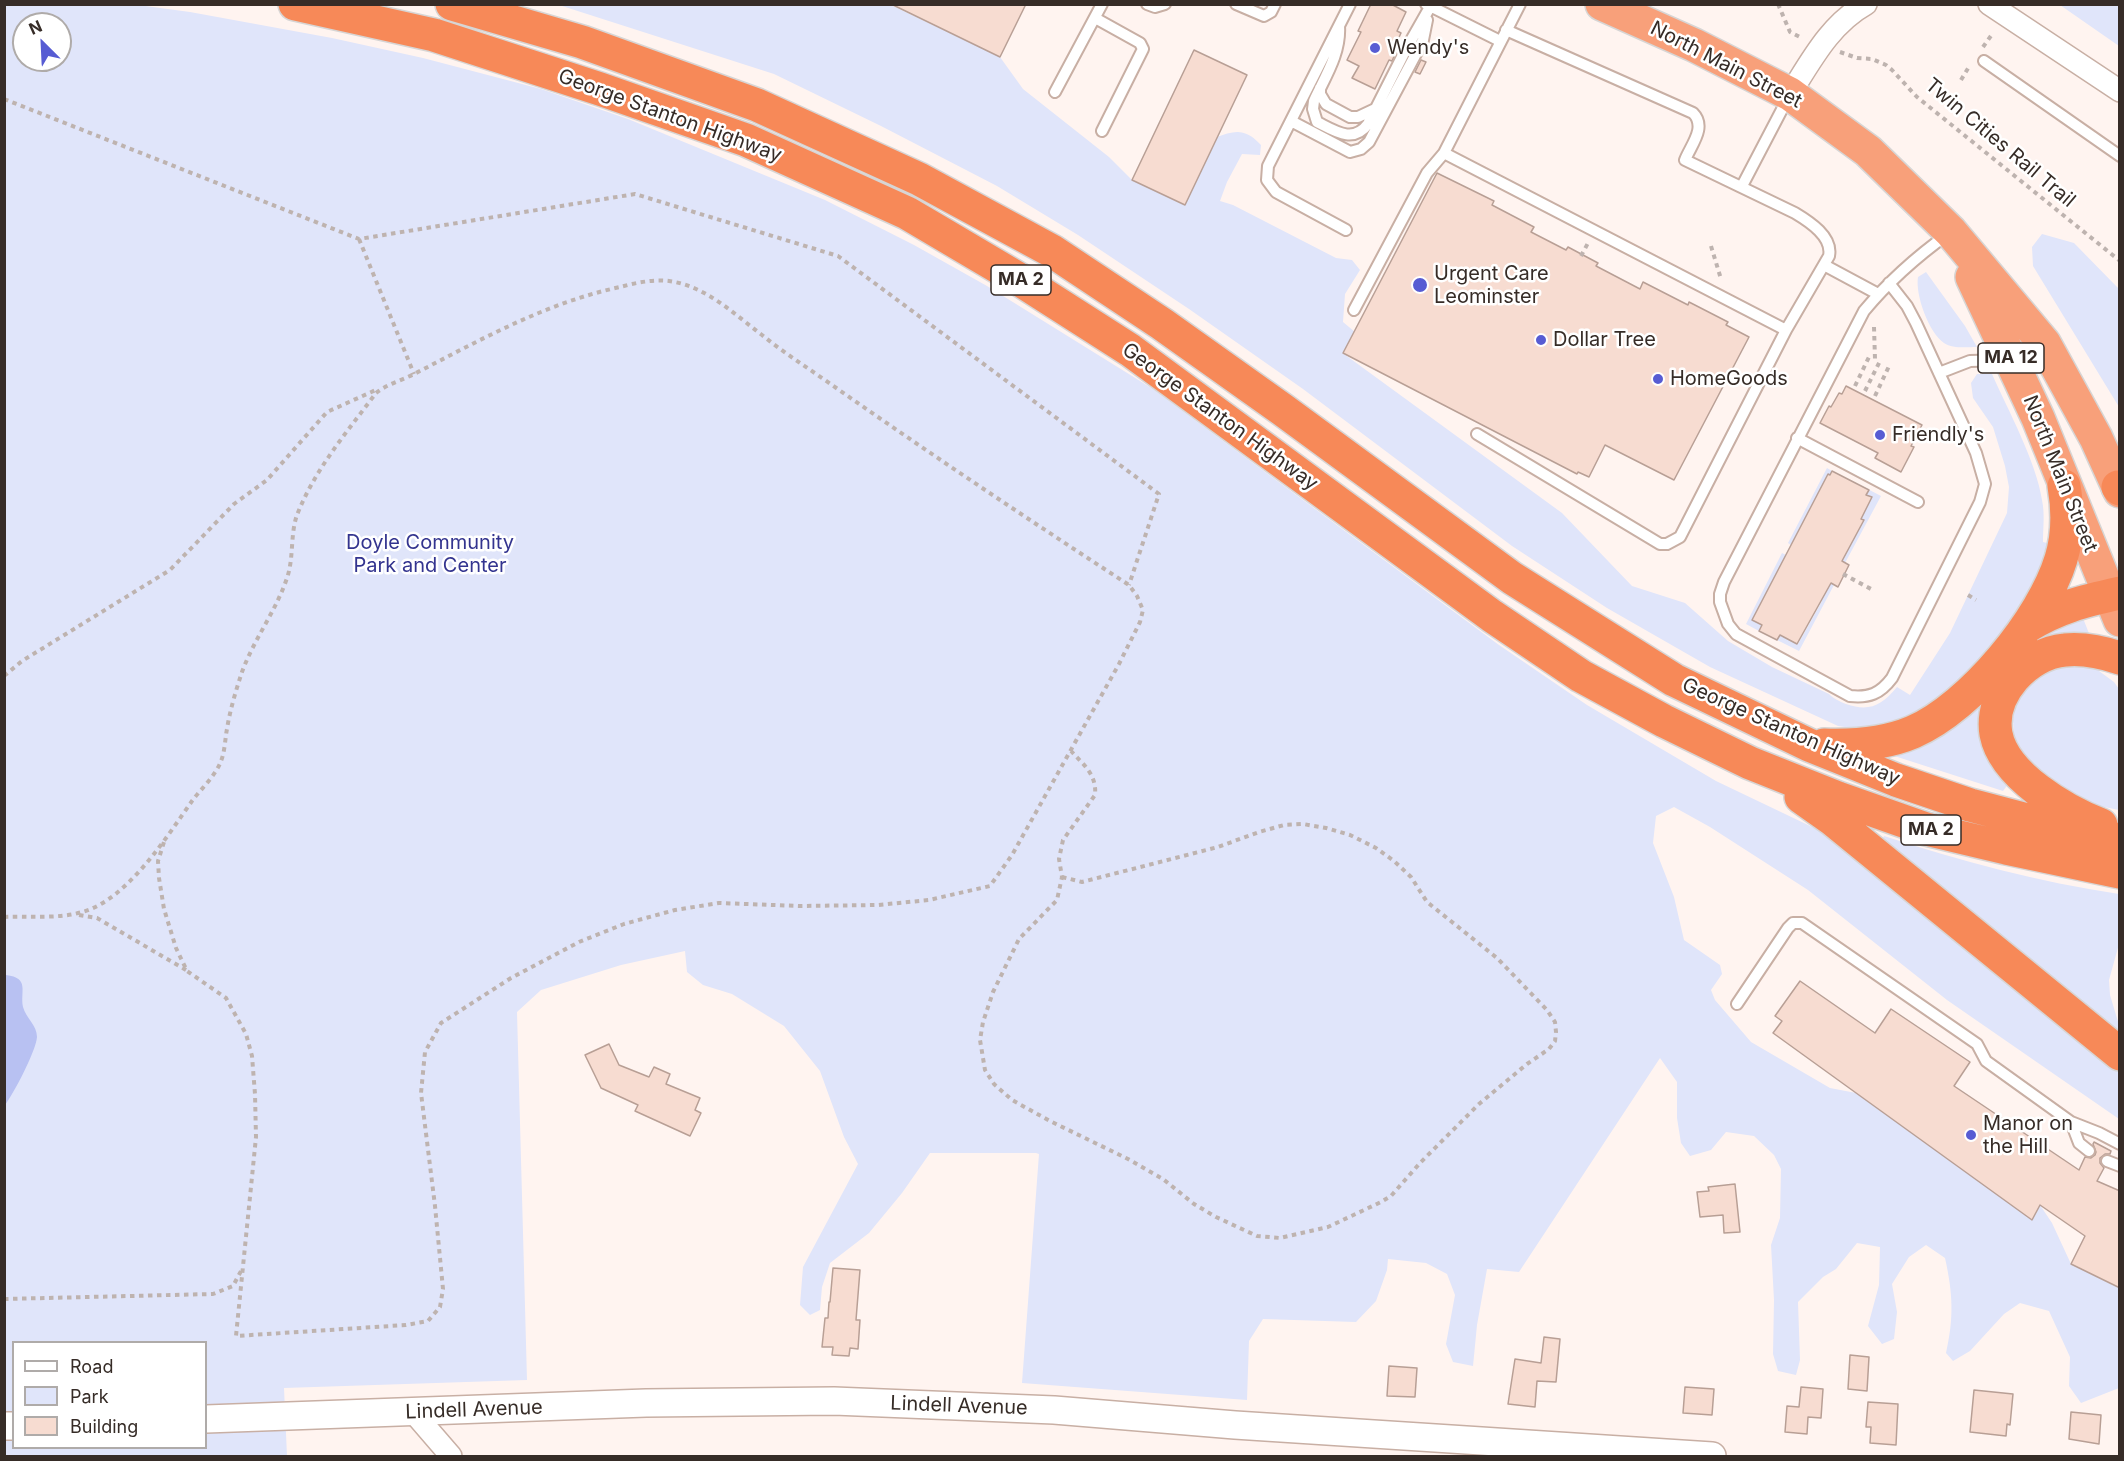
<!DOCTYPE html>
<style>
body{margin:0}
#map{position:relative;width:2124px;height:1461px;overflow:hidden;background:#fff4f0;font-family:Inter,sans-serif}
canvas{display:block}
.frame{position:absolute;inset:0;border:6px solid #362c27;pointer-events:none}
.legend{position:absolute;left:12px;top:1341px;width:195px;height:108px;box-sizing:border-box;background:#fff;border:2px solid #afaba9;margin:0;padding:8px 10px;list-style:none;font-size:18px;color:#362c27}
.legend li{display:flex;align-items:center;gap:12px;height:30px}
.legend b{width:30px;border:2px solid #afaba9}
.north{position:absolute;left:12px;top:12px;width:60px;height:60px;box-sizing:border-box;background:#fff;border:2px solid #afaba9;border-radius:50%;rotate:336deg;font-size:16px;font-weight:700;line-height:24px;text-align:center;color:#362c27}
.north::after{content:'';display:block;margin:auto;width:21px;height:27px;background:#575cd3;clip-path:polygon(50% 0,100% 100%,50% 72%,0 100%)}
</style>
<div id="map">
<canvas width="2124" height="1461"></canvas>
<div class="frame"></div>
<ul class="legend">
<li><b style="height:8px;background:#fff"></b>Road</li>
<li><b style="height:16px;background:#e0e5fa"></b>Park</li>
<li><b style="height:16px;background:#f7dcd1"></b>Building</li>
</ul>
<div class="north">N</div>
</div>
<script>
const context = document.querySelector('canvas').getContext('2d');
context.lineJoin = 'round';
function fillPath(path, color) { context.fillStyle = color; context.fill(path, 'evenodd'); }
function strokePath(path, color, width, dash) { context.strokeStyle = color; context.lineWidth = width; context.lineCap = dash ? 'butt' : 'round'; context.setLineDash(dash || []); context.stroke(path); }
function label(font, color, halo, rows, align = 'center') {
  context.font = font + ' Inter,sans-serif'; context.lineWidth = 5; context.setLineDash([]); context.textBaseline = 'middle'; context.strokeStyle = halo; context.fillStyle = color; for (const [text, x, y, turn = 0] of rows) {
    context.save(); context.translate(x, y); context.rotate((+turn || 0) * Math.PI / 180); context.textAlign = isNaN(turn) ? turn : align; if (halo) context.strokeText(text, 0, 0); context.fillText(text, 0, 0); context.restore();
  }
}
fillPath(new Path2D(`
 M5 5H138L190 12 332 38 423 58 541 89 628 119 825 200 914 245 987 286 1153 389 1499 645 1587 705 1716 781 1829 835 2119 1068V1119L1947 1000 1808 890 1710 827 1674 807 1656 816 1653 843 1674 897 1684 940 1720 965 1722 974 1711 990 1715 1000 1751 1042 1830 1088 1856 1093 2032 1219 2040 1205 2052 1223 2071 1264 2119 1288V1388L2081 1403 2069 1386 2070 1357 2049 1311 2020 1303 2004 1314 1970 1351 1953 1361 1946 1353C1954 1318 1953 1294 1945 1258L1926 1245 1909 1257 1892 1284 1897 1312 1894 1339 1882 1344 1868 1326 1879 1285 1880 1247 1857 1243 1836 1269 1823 1277 1798 1302 1800 1360 1796 1375 1778 1371 1773 1354 1774 1300 1771 1245 1780 1218 1781 1169 1774 1155 1754 1136 1726 1132 1711 1150 1690 1156 1681 1143 1677 1118V1082L1660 1058 1519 1272 1487 1269 1477 1325 1473 1366 1453 1362 1446 1344 1455 1295 1447 1274 1426 1263 1388 1259 1387 1270 1376 1301 1356 1322 1263 1319 1249 1341 1247 1400 1022 1383 1039 1154 1036 1153H930L902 1193 869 1233 830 1263 822 1287 820 1310 810 1315 800 1305 803 1267 858 1164 844 1137 820 1071 784 1026 732 994 703 985 687 972 685 951 621 965 541 990 517 1012 527 1380 284 1388 287 1456H5ZM24 24H60V60H24ZM14 1342H206V1448H14Z
 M559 5H891L1000 57 1023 89 1109 157 1132 180C1154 168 1217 131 1238 132 1249 133 1254 138 1261 145L1260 155 1242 154 1227 182 1220 201 1233 205 1336 258 1352 260 1360 270 1345 294 1343 322 1355 332 1344 354 1562 513 1632 586 1685 603 1728 641 1772 667 1829 694C1834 699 1839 701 1846 704 1869 712 1881 706 1897 687L1910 695 1950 633 2007 513 2009 487 2005 466 1993 427 1973 398 1971 383 1977 374H1992C2008 410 2036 461 2042 500 2045 514 2043 528 2043 542L2047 543 2038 578 2011 625 1952 691 1921 712 1889 725 1858 729 1838 726 1710 667 1607 608 1512 546 1303 389 1189 309 1078 235 997 186 881 126 774 74Z
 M2060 5H2119V46Z
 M2042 234 2074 243 2119 289V407L2033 266 2032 247Z
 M1926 272 1965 326 1977 347C1967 347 1953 349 1944 343 1929 333 1915 295 1918 277Z
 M1827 468 1832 471 1830 475 1828 474 1791 545 1788 543Z
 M1858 484 1881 496 1845 563 1840 560 1863 520 1861 519 1872 498 1856 489Z
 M1782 553 1786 555 1752 620 1762 625 1759 631 1746 624Z
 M1829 582 1834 585 1799 651 1777 640 1780 635 1798 644 1822 601 1820 600Z
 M2081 613 2090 636 2035 645 2031 638Z
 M2049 666H2100L2099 671 2114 682 2119 689V810L2084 803 2035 776 2015 742 2013 721 2016 702 2024 686Z
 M1984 690 2009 783 2003 791 1882 752Z
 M1884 836C1961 861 2039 882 2119 894V944L2109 980 2110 995 2119 1025V1038L1880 844Z`), '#e0e5fa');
fillPath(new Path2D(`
 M6 975C30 978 20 991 23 1007 26 1018 37 1025 37 1037 36 1051 14 1093 5 1105L4 976Z`), '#b8c1f2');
const building = new Path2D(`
 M891 4H1026L1000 57Z
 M1371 4H1391L1406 12 1397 31 1401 33 1395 46 1398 48 1392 61 1389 60 1375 89 1352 78 1359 66 1347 60 1361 32 1358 31Z
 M1194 50 1247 75 1185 205 1132 180Z
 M1421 60 1426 62 1420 74 1415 72Z
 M1437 173 1494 201 1492 205 1534 227 1531 232 1566 250 1568 247 1598 263 1596 266 1640 289 1643 282 1688 305 1689 302 1728 322 1726 325 1749 337 1674 480 1605 445 1589 477 1578 472 1577 474 1343 353Z
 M1846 386 1922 425 1911 446 1914 447 1901 472 1875 458 1878 453 1820 423 1829 406 1831 407 1839 393 1842 394Z
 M1832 471 1869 490 1866 495 1872 497 1861 519 1864 520 1842 561 1849 565 1838 587 1831 583 1797 644 1780 635 1777 640 1759 631 1762 625 1752 620 1828 474 1830 475Z
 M1800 981 1875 1033 1891 1009 1970 1062 1954 1086 2079 1170 2085 1157 2091 1158 2095 1155 2096 1152 2093 1144 2094 1142 2111 1151 2110 1154H2105L2100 1158V1163L2104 1168 2097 1181 2120 1191V1288L2071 1264 2085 1236 2040 1205 2032 1220 1773 1033 1782 1021 1775 1016Z
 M609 1044 619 1065 649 1077 654 1067 670 1074 666 1084 700 1098 695 1110 701 1113 690 1136 635 1111 638 1105 601 1088 585 1055Z
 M1735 1184 1740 1232 1724 1233 1723 1215 1700 1217 1697 1192 1709 1191 1708 1187Z
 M833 1268 860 1270 856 1320H860L858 1349 850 1348 849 1356 832 1355 833 1347H822L825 1318H828L829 1302H830Z
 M1544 1337 1560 1339 1556 1382 1537 1381 1535 1407 1508 1404 1515 1359 1541 1363Z
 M1850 1355 1869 1357 1867 1391 1848 1389Z
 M1389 1366 1417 1368 1415 1397 1387 1396Z
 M1685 1387 1714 1389 1712 1415 1683 1413Z
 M1801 1387 1823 1389 1821 1418 1808 1417 1807 1434 1785 1432 1787 1406 1799 1407Z
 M1974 1390 2013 1394 2010 1425 2007 1424 2006 1436 1970 1432Z
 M1868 1402 1898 1404 1896 1445 1870 1443 1871 1427H1866Z
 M2071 1412 2101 1415 2099 1444 2069 1439Z`);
fillPath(building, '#f7dcd1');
strokePath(building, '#b89f95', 1.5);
const service = new Path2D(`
 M1147 4 1155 7 1165 4
 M1236 4 1264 16 1271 12 1275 4
 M1426 4 1500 41
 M1095 18 1140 43 1143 49 1102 131
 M1339 26C1341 53 1325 77 1314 101L1313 109 1317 122C1335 131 1353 144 1368 124L1405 51 1430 7
 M1506 30 1693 113C1707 127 1691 145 1685 160L1795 213C1810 222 1833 237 1829 256L1786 330 1444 153 1520 4
 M1984 61 2120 156
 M1320 88V94L1326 104 1350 117H1358L1375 109
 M1055 92 1102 4
 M1291 121 1350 152 1361 149 1369 142 1417 52 1423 40 1427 20
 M1742 186 1789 96
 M1346 230 1276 192 1267 180 1268 166 1350 4
 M1824 265 1878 294
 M1889 283 1907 306 1916 323 1976 453 1985 484 1980 502 1892 678C1880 694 1869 698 1850 696L1736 634 1728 624 1720 602V594L1724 582 1864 311C1889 281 1916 257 1948 234
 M1354 310 1427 173 1444 153
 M1939 373 1970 361 2005 360
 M1477 434 1660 544H1667L1680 537 1786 330
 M1797 438 1918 502
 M1737 1004 1788 928 1793 923H1802L1977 1044 1986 1061 2071 1122 2099 1133 2120 1144
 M2071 1122 2079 1143 2089 1151
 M2107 1161 2120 1166`);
const minor = new Path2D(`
 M1989 4 2120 91
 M1790 94C1811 61 1830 24 1866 4
 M413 1412 451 1456`);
const tertiary = new Path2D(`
 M206 1419 646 1403 834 1401 1054 1410 1235 1425 1712 1456
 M4 1426H14`);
const trunk = new Path2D(`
 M1602 4 1694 45 1790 94 1868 151 1951 232 2044 343 2096 438 2120 491
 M1972 277 2038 418 2120 620`);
const motorway = new Path2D(`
 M295 4 434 35 600 89 746 140 907 213 1022 281 1130 350 1492 616 1581 676 1664 721 1750 763 1838 798 1926 829 2006 848 2120 872
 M452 4 582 42 757 105 919 179 1052 251 1162 324 1283 410 1512 578 1674 680 1809 745 1896 780 1970 805 2046 825 2120 840
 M2118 487 2120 489
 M2026 627C2058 607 2084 601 2120 593
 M1824 745C1853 746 1885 744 1913 732 1971 707 2043 619 2061 559 2068 536 2068 509 2064 486
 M1801 797 1832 819 2120 1054
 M2101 825C2065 811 2004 776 1996 734 1989 694 2027 653 2065 650 2084 648 2102 652 2120 658`);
strokePath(service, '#c8afa4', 14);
strokePath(minor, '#c8afa4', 24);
strokePath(tertiary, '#c8afa4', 30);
strokePath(trunk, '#d7d5d4', 36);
strokePath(motorway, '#d7d5d4', 36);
strokePath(new Path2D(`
 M1778 4 1790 32 1802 38
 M1983 47 1993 33
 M1840 52 1857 58 1872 59 1886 65 1892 70 1917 97 2120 261
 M1961 80 1970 65
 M4 99 359 239 635 194 838 256 1159 494 1129 585
 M359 239 414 374
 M1711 246 1721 279
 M1581 256 1588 243
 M1874 327 1875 359
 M1855 386 1869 357
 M1865 391 1880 361
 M1875 396 1890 364
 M1843 574 1871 589
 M1968 595 1976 600
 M4 676 22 661 170 570 234 504 267 480 327 412 378 389
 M1062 877 1082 882 1218 847 1259 832 1284 825 1303 824 1326 828 1350 835 1376 848 1394 861 1411 877 1427 902 1497 958 1547 1010 1555 1022 1556 1032 1555 1041 1549 1049 1527 1064 1479 1104 1420 1163 1391 1196 1381 1202 1328 1227 1280 1238 1257 1236 1216 1217 1194 1204 1163 1179 1128 1159 1050 1121 1012 1100 994 1084 985 1070 980 1040 983 1022 993 992 1019 939 1057 900 1062 877 1059 859 1063 840 1095 795C1097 775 1084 765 1071 751
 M79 915 97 918 186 970
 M4 917C28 916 60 919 82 912 127 900 166 838 192 801 201 789 216 775 221 761 225 751 225 739 227 729 230 710 236 690 242 672 254 639 276 611 287 578 294 558 290 535 297 515 315 469 347 432 376 393 387 384 403 380 416 373 482 339 546 303 620 287 635 283 653 279 669 281 706 286 734 314 762 335 784 353 808 368 832 385 929 453 1029 520 1129 585L1137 596 1143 610 1140 622 1119 664 1012 855 990 886 929 900 878 905 799 906 719 903 675 910 624 924 579 942 511 978 441 1023 425 1052 421 1093 435 1206 443 1289 440 1307 428 1321 406 1325 236 1336 256 1137 255 1094 252 1056 246 1034 226 998 187 971 176 948 164 909 159 878 158 861 164 842
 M4 1299 213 1294 233 1286 241 1271`), '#beb3af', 4, [4.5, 4.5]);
strokePath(service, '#fff', 10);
strokePath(minor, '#fff', 21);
strokePath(tertiary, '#fff', 27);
strokePath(trunk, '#f8a07a', 33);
strokePath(motorway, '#f78958', 33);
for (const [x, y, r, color] of [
 [1375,48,6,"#575cd3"],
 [1420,285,8,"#575cd3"],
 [1541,340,6,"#575cd3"],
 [1658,379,6,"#575cd3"],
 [1880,435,6,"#575cd3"],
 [1971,1135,6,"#575cd3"]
]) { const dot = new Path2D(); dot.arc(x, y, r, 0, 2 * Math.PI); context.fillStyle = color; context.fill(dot); strokePath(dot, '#fff', 2); }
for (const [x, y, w] of [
 [1021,280,60],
 [2011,358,66],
 [1931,830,60]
]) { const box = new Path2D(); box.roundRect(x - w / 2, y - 15, w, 30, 4.5); context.fillStyle = '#fff'; context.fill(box); strokePath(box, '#362c27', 1.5); }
label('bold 18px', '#362c27', null, [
 ["MA 2",1021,280],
 ["MA 12",2011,358],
 ["MA 2",1931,830]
]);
label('20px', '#362c27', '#fff', [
 ["Wendy's",1387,48],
 ["Urgent Care",1434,274],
 ["Leominster",1434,297],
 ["Dollar Tree",1553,340],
 ["HomeGoods",1670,379],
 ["Friendly's",1892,435],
 ["Manor on",1983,1124],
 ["the Hill",1983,1147]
], 'left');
label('20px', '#362c27', '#fff', [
 ["North Main Street",1726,65,27],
 ["George Stanton Highway",670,116,20],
 ["Twin Cities Rail Trail",2000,143,40],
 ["George Stanton Highway",1220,417,36],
 ["North Main Street",2060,474,68],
 ["George Stanton Highway",1791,732,24],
 ["Lindell Avenue",959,1406,2],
 ["Lindell Avenue",474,1410,-2]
]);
label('20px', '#33348f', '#fff', [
 ["Doyle Community",430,543],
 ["Park and Center",430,566]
]);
</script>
